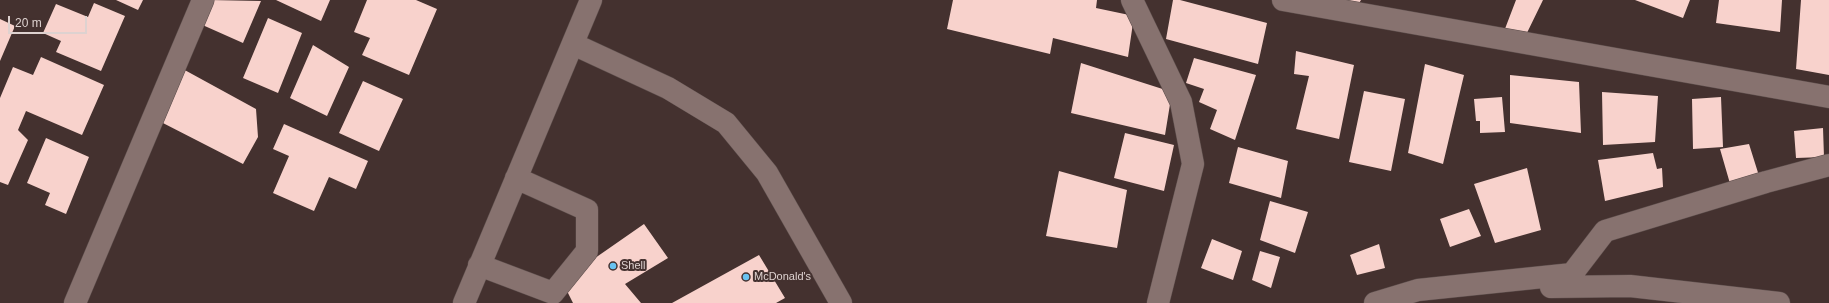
<!DOCTYPE html>
<style>
body{margin:0}
#map{position:relative;width:1829px;height:303px;overflow:hidden;background:#44312f;font-family:Arial,sans-serif}
canvas{display:block}
.scale{position:absolute;left:8px;top:16px;width:79px;height:18px;box-sizing:border-box;border:2px solid #ded2d0;border-top:0;padding-left:5px;font-size:12px;line-height:14px;white-space:nowrap;color:#ded2d0;-webkit-text-stroke:3px #44312f;paint-order:stroke}
</style>
<div id="map">
<canvas width="1829" height="303"></canvas>
<div class="scale">20 m</div>
</div>
<script>
const context = document.querySelector('canvas').getContext('2d');
context.lineJoin = 'round';
function fillPath(path, color) { context.fillStyle = color; context.fill(path, 'evenodd'); }
function strokePath(path, color, width, dash) { context.strokeStyle = color; context.lineWidth = width; context.lineCap = dash ? 'butt' : 'round'; context.setLineDash(dash || []); context.stroke(path); }
function label(font, color, halo, rows, align = 'center') {
  context.font = font + ' Arial,sans-serif'; context.lineWidth = 4; context.setLineDash([]); context.textBaseline = 'middle'; context.strokeStyle = halo; context.fillStyle = color; for (const [text, x, y, turn = 0] of rows) {
    context.save(); context.translate(x, y); context.rotate((+turn || 0) * Math.PI / 180); context.textAlign = isNaN(turn) ? turn : align; if (halo) context.strokeText(text, 0, 0); context.fillText(text, 0, 0); context.restore();
  }
}
fillPath(new Path2D(`
 M116 0H143L138 10Z
 M209 0 261 1 243 43 198 23Z
 M276 0H330L321 21Z
 M367 0H416L437 9 409 75 362 55 370 38 354 32Z
 M953 0H1097L1096 8 1134 16 1128 57 1053 38 1050 54 947 29Z
 M1173 0H1180L1267 23 1258 64 1166 39Z
 M1336 0H1361L1355 10Z
 M1516 0H1543L1524 39 1503 34Z
 M1635 0H1690L1683 18Z
 M1719 0H1782L1780 32 1716 23Z
 M1801 0H1829V75L1796 69Z
 M94 3 125 16 101 71 56 52 61 41 43 33 56 4 88 17Z
 M268 18 302 33 278 93 243 78Z
 M0 19 15 26 0 61Z
 M313 45 349 67 327 116 290 98Z
 M1296 51 1354 65 1339 139 1296 129 1309 76 1294 74Z
 M41 57 104 85 82 135 26 111 18 130 28 140 8 185 0 182V98L13 67 33 75Z
 M1194 58 1256 75 1235 140 1210 129 1217 110 1199 102 1204 89 1186 83Z
 M1081 63 1172 92 1165 135 1071 113Z
 M1425 64 1464 75 1443 164 1408 153Z
 M181 68 256 109 258 137 243 164 159 121Z
 M1510 75 1579 82 1581 133 1510 123Z
 M363 81 403 99 379 151 339 133Z
 M1364 91 1405 99 1391 171 1349 162Z
 M1602 92 1658 96 1655 142 1603 145Z
 M1502 97 1505 132 1480 133V121H1476L1474 99Z
 M1721 97 1723 147 1693 149 1692 99Z
 M284 124 368 161 356 189 329 177 314 211 273 193 289 156 273 149Z
 M1823 128 1824 157 1796 158 1794 131Z
 M1125 133 1174 145 1164 191 1114 178Z
 M46 138 89 157 66 214 45 205 50 193 27 183Z
 M1749 144 1760 179 1731 187 1720 149Z
 M1238 147 1288 161 1281 198 1229 183Z
 M1653 153 1657 169 1662 168 1663 187 1605 201 1598 160Z
 M1527 168 1541 230 1495 243 1474 184Z
 M1059 171 1127 190 1117 248 1046 236Z
 M1270 201 1308 212 1295 253 1260 240Z
 M1469 209 1481 236 1450 247 1440 219Z
 M644 224 668 258 625 284 641 303H573L562 281Z
 M1212 239 1242 251 1233 280 1201 268Z
 M1379 244 1385 268 1357 275 1350 255Z
 M1260 251 1280 257 1271 288 1252 280Z
 M759 255 785 298 776 303H672Z`), '#f8d2cc');
const minor = new Path2D(`
 M1132 0 1181 102 1193 164 1158 303
 M1283 0 1829 97
 M573 44 668 88 726 123 767 173 841 303
 M479 265 553 293 587 251V210L516 178
 M1551 287 1630 286 1779 303
 M75 303 203 0
 M464 303 591 0
 M1375 303 1418 290 1572 274 1605 231 1766 182 1829 165`);
strokePath(minor, '#5c4d4b', 23);
strokePath(minor, '#87726f', 22);
for (const [x, y, r, color] of [
 [613,266,4,"#69c3f1"],
 [746,277,4,"#69c3f1"]
]) { const dot = new Path2D(); dot.arc(x, y, r, 0, 2 * Math.PI); context.fillStyle = color; context.fill(dot); strokePath(dot, '#44312f', 1.5); }
label('11px', '#ded2d0', '#44312f', [
 ["Shell",621,266],
 ["McDonald's",754,277]
], 'left');
</script>
